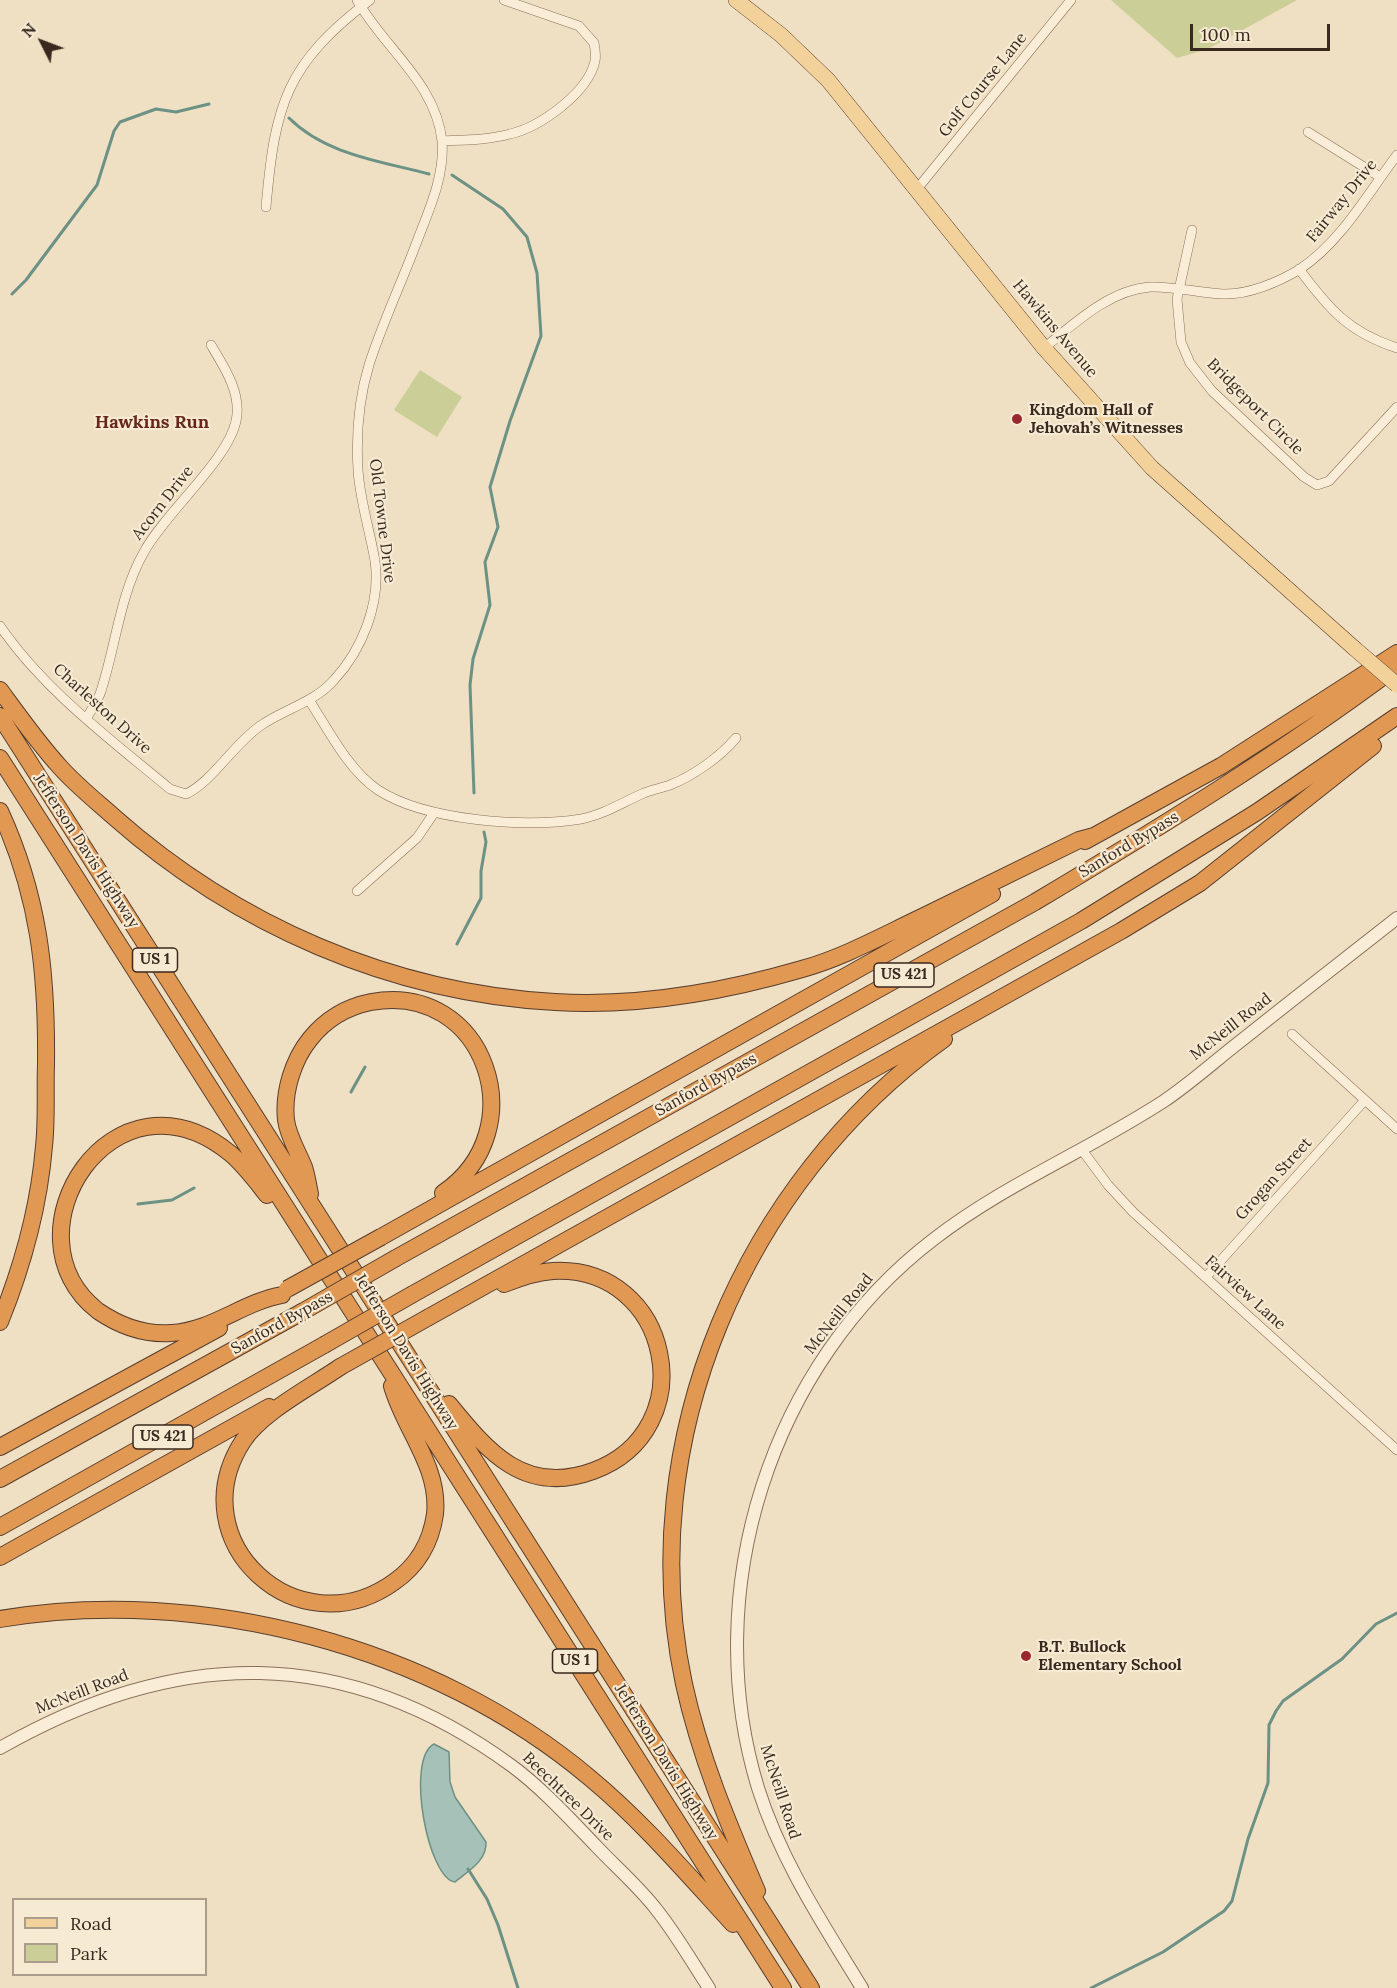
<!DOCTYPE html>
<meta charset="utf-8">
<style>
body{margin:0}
#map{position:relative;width:1397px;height:1988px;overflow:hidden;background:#efdfc3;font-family:Lora,serif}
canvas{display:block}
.legend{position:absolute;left:12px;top:1898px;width:195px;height:78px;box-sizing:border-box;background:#f6ead3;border:2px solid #ab9d8b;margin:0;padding:8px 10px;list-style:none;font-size:18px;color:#3a291e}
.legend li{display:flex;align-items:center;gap:12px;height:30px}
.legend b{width:30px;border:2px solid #ab9d8b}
.north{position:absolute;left:12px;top:12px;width:60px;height:60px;-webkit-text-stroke:4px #f6ead3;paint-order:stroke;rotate:312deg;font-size:16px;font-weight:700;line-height:24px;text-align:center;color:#3a291e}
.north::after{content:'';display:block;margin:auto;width:21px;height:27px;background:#3a291e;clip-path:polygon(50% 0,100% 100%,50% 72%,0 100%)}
.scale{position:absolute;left:1190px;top:24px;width:140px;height:27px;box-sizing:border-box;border:3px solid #3a291e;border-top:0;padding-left:8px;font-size:18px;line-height:21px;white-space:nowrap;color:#3a291e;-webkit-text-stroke:4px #f6ead3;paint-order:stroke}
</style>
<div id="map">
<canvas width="1397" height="1988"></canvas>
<ul class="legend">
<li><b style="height:8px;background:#f3d19a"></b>Road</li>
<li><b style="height:16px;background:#cbce97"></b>Park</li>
</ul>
<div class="north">N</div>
<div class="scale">100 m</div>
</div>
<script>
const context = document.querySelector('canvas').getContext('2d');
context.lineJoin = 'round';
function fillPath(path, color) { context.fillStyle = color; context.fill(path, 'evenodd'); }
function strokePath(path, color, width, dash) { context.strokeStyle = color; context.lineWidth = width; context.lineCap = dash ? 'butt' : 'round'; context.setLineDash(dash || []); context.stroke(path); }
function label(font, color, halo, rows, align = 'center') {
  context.font = font + ' Lora,serif'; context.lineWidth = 4.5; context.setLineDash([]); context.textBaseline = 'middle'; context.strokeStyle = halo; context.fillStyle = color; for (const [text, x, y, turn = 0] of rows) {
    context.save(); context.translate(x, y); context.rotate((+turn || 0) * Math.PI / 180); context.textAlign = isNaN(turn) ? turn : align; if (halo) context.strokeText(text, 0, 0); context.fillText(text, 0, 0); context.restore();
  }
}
fillPath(new Path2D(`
 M1111 0H1297L1208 49 1177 58Z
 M420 370 462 397 437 437 394 410Z`), '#cbce97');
const water = new Path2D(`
 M434 1744 449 1752 450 1782 455 1797 486 1842C487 1861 468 1871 455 1882 428 1879 405 1759 434 1744Z`);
fillPath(water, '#a6c2b8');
strokePath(water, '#6c9185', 1.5);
strokePath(new Path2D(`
 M289 118C326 155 381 161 429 174
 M452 175 503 209 527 237 537 273 541 336 510 421 490 487 498 527 485 562 490 605 473 659 470 685 474 793
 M12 294 26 280 97 185 114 131 120 122 156 109 176 112 209 104
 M457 944 481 898V871L486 842 484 832
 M351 1092 365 1067
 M138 1204 172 1200 194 1188
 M468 1869 487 1899 498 1925 518 1988
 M1091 1988 1163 1952 1224 1911 1232 1901 1248 1839 1268 1783 1269 1725 1276 1711 1283 1701 1342 1659 1376 1624 1397 1613`), '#6c9185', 3);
const minor = new Path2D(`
 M1308 132 1380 177
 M442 141C465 140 488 140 510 134 540 127 588 93 595 61 596 56 595 48 594 43L579 26 504 0
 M917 189 1071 0
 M266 207C275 104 286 64 370 0
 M1192 230 1177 299 1181 342 1190 363 1212 391 1304 477 1317 485 1329 481 1397 407
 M1299 269C1329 309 1348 332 1397 348
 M1044 348C1074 324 1109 290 1150 287 1174 286 1199 293 1223 294 1248 295 1279 282 1300 269 1341 242 1368 193 1397 155
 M0 626C44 690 110 739 170 789L186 794C211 783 234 744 260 726 284 709 314 703 334 680 362 650 381 603 375 561 370 531 360 501 358 470 356 436 359 398 369 365 382 324 401 284 416 244 428 212 445 177 442 141 436 83 384 48 357 0
 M309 700C328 729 348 770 378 790 426 821 525 828 581 819 603 815 623 802 644 793 652 790 661 788 670 785 693 776 720 757 736 738
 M86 719C91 710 98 701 101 691 116 645 120 594 144 552 165 513 228 460 236 421 242 394 225 368 211 345
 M357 891 417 838 434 813
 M1292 1034 1397 1129
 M1082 1150 1108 1185 1133 1212 1397 1450
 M1206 1277 1365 1100`);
const tertiary = new Path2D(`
 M0 1748C177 1647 344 1643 512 1766 543 1789 570 1819 597 1847 616 1867 639 1887 656 1909 676 1934 692 1962 709 1988
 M862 1988C823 1924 781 1861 758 1788 698 1592 770 1364 934 1239 1005 1184 1089 1150 1164 1101 1191 1083 1216 1060 1242 1040 1293 999 1345 959 1397 918`);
const primary = new Path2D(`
 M736 0 781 35 828 80 1044 348 1152 468 1354 648`);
const motorway = new Path2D(`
 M0 690C19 716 38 743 60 767 76 785 96 801 114 817 236 925 391 993 555 1002 638 1007 723 992 802 969 842 958 882 936 920 918 973 892 1026 866 1079 840L1094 836
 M0 716 811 1988
 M0 758 783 1988
 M0 811C39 896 47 972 46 1064 45 1091 47 1119 44 1146 39 1207 23 1265 0 1322
 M1085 841 1221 766 1397 653
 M310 1194C308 1185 307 1176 304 1167 298 1152 288 1136 286 1120 283 1092 293 1060 310 1039 326 1019 346 1007 371 1002 485 981 536 1130 443 1193
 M267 1195C256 1181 245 1166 231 1154 114 1057 0 1235 98 1311 120 1326 144 1335 171 1333 212 1331 243 1302 282 1295
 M381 1237 992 894
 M396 1258 1035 902C1159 828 1281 753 1396 667
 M413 1294 1081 921 1257 812 1397 716
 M429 1317 1121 931 1200 883 1373 746
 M340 1367C311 1387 262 1412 243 1441 178 1541 298 1651 394 1582 417 1566 431 1542 435 1514 440 1467 404 1429 392 1386
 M449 1404C488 1452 525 1496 593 1471 705 1430 671 1265 553 1271 536 1272 519 1278 504 1284
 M0 1447 219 1328
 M0 1479 302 1312
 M0 1527 324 1345
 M0 1557 269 1407
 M0 1619C200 1585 434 1646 590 1778 642 1821 687 1874 733 1924
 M757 1891C728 1823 700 1757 684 1684 632 1441 744 1182 944 1039`);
strokePath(minor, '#8a7059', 10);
strokePath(tertiary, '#8a7059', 14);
strokePath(primary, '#583e2e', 16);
strokePath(motorway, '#583e2e', 18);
strokePath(minor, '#faedd7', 9);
strokePath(tertiary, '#faedd7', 12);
strokePath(primary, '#f3d19a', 15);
strokePath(motorway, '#e09852', 16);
const primaryBridge = new Path2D(`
 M1354 648 1397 685`);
const motorwayBridge = new Path2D(`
 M287 1289 381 1237
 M302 1312 396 1258
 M324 1345 413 1294
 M340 1367 429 1317`);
strokePath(primaryBridge, '#583e2e', 16, []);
strokePath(motorwayBridge, '#583e2e', 18, []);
strokePath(primaryBridge, '#f3d19a', 15);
strokePath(motorwayBridge, '#e09852', 16);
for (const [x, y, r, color] of [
 [1017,419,6,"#9b2831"],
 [1026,1656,6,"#9b2831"]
]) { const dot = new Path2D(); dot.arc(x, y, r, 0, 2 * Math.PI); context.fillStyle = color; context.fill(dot); strokePath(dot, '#f6ead3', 2); }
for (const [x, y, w] of [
 [155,960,45],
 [904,975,60],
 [163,1437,60],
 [575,1661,45]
]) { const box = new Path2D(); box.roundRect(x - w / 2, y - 12, w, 24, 4.5); context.fillStyle = '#f6ead3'; context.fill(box); strokePath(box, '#3a291e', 1.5); }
label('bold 15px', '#3a291e', null, [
 ["US 1",155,960],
 ["US 421",904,975],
 ["US 421",163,1437],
 ["US 1",575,1661]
]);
label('16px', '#3a291e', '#f6ead3', [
 ["Golf Course Lane",983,85,-51],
 ["Fairway Drive",1342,201,-51],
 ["Hawkins Avenue",1055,329,50],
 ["Bridgeport Circle",1255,407,45],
 ["Acorn Drive",163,503,-52],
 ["Old Towne Drive",382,521,83],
 ["Charleston Drive",102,709,42],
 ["Sanford Bypass",1129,845,-31],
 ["Jefferson Davis Highway",86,851,57],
 ["McNeill Road",1231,1027,-38],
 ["Sanford Bypass",706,1085,-29],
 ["Grogan Street",1274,1179,-48],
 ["Fairview Lane",1245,1293,42],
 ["McNeill Road",839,1314,-51],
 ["Sanford Bypass",282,1323,-29],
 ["Jefferson Davis Highway",406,1352,58],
 ["McNeill Road",82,1692,-21],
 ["Jefferson Davis Highway",666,1762,58],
 ["McNeill Road",780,1792,72],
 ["Beechtree Drive",568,1797,44]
]);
label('bold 16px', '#3a291e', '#f6ead3', [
 ["Kingdom Hall of",1029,410],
 ["Jehovah’s Witnesses",1029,428],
 ["B.T. Bullock",1038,1647],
 ["Elementary School",1038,1665]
], 'left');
label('bold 18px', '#68271c', '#f6ead3', [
 ["Hawkins Run",152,423]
]);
</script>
